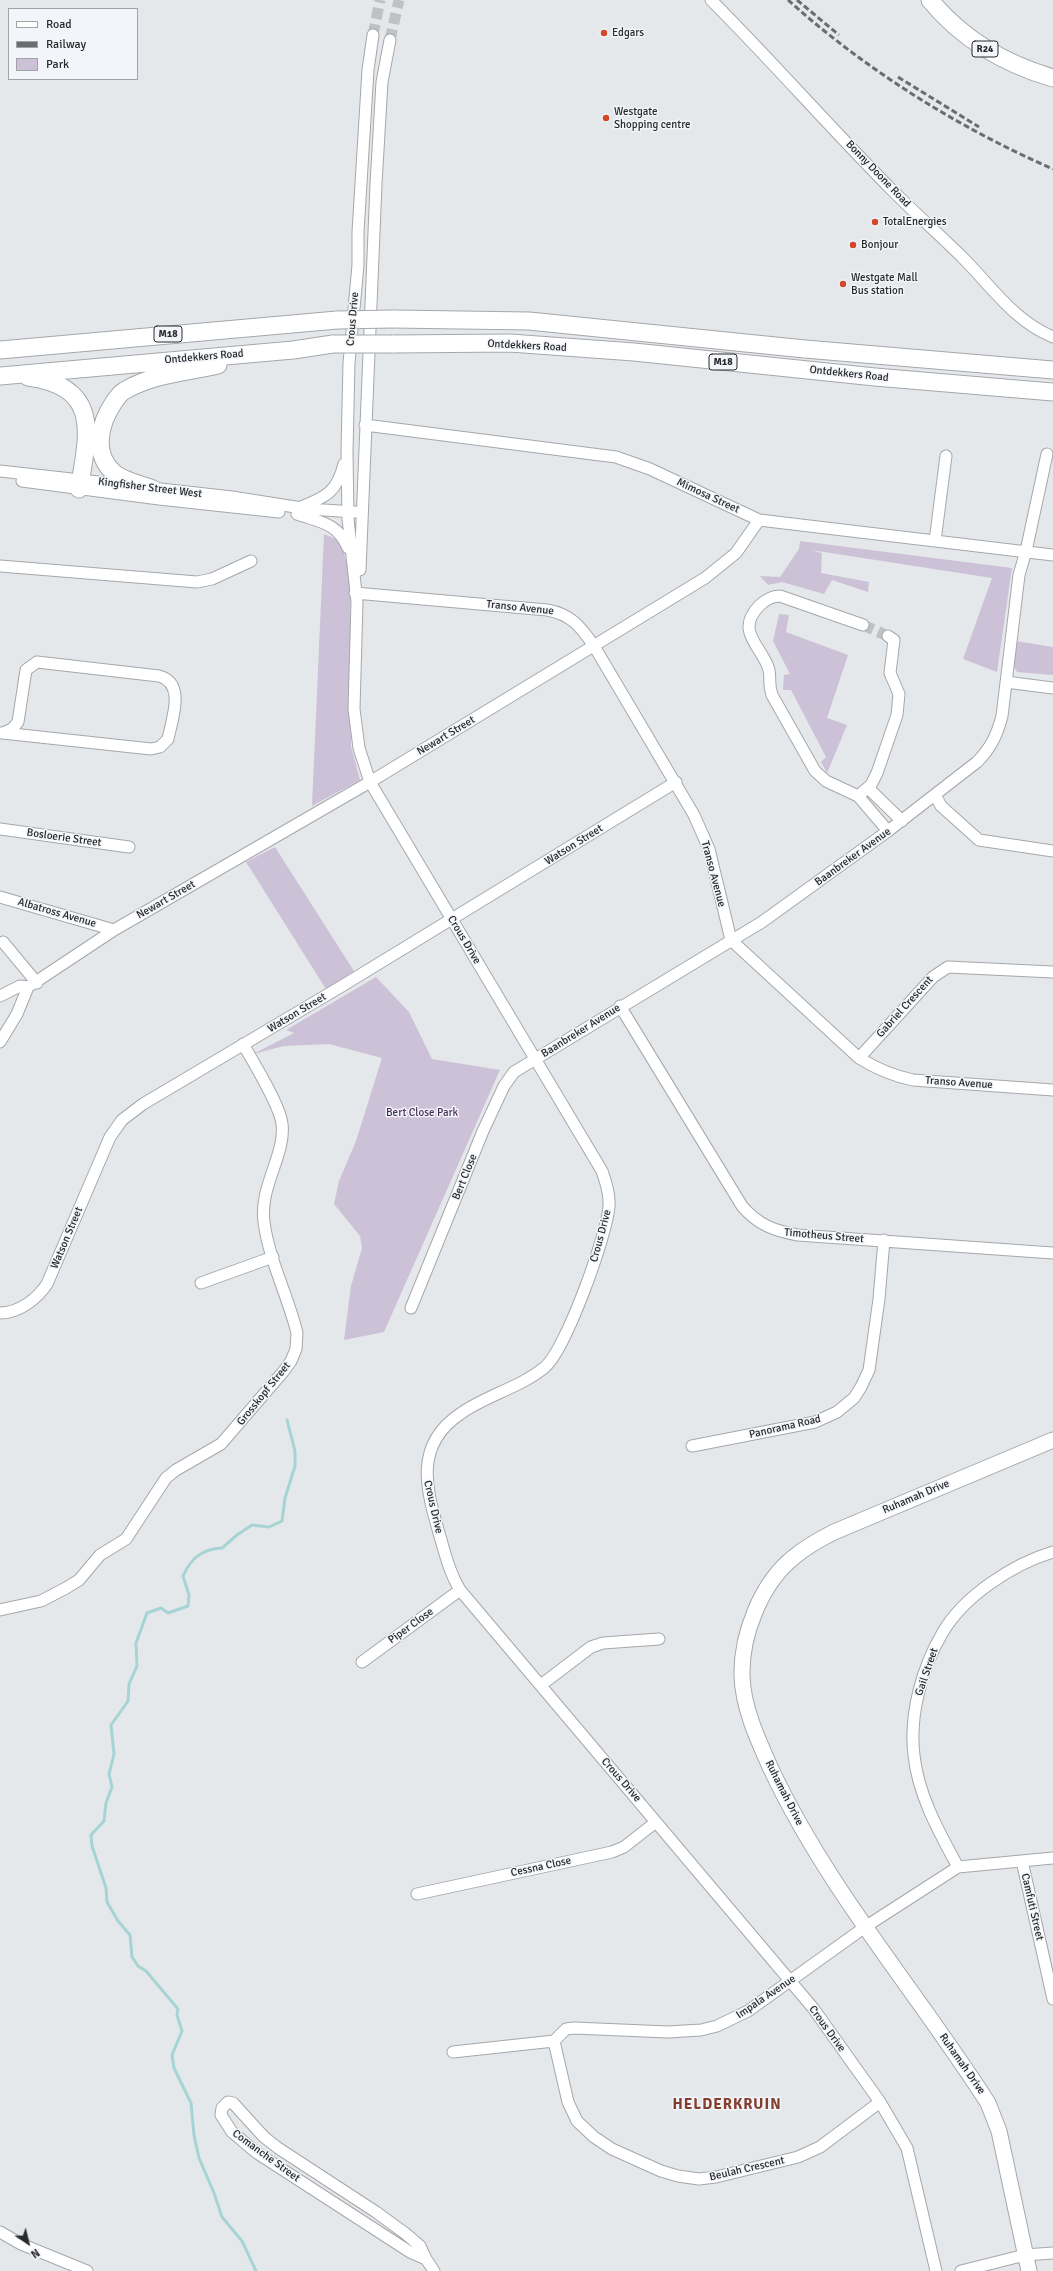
<!DOCTYPE html>
<style>
body{margin:0}
#map{position:relative;width:1053px;height:2271px;overflow:hidden;background:#e5e8eb;font-family:Signika,sans-serif}
canvas{display:block}
.legend{position:absolute;left:8px;top:8px;width:130px;height:72px;box-sizing:border-box;background:#f2f5f9;border:1px solid #a1a3a7;margin:0;padding:5px 7px;list-style:none;font-size:12px;color:#28292b}
.legend li{display:flex;align-items:center;gap:8px;height:20px}
.legend b{width:20px;border:1px solid #a1a3a7}
.north{position:absolute;left:8px;top:2223px;width:40px;height:40px;-webkit-text-stroke:3px #f2f5f9;paint-order:stroke;rotate:145deg;font-size:11px;font-weight:700;line-height:16px;text-align:center;color:#28292b}
.north::after{content:'';display:block;margin:auto;width:14px;height:18px;background:#28292b;clip-path:polygon(50% 0,100% 100%,50% 72%,0 100%)}
</style>
<div id="map">
<canvas width="1053" height="2271"></canvas>
<ul class="legend">
<li><b style="height:5px;background:#fff"></b>Road</li>
<li><b style="height:5px;background:#6a6c6e"></b>Railway</li>
<li><b style="height:11px;background:#ccc1d6"></b>Park</li>
</ul>
<div class="north">N</div>
</div>
<script>
const context = document.querySelector('canvas').getContext('2d');
context.lineJoin = 'round';
function fillPath(path, color) { context.fillStyle = color; context.fill(path, 'evenodd'); }
function strokePath(path, color, width, dash) { context.strokeStyle = color; context.lineWidth = width; context.lineCap = dash ? 'butt' : 'round'; context.setLineDash(dash || []); context.stroke(path); }
function label(font, color, halo, rows, align = 'center') {
  context.font = font + ' Signika,sans-serif'; context.lineWidth = 3; context.setLineDash([]); context.textBaseline = 'middle'; context.strokeStyle = halo; context.fillStyle = color; for (const [text, x, y, turn = 0] of rows) {
    context.save(); context.translate(x, y); context.rotate((+turn || 0) * Math.PI / 180); context.textAlign = isNaN(turn) ? turn : align; if (halo) context.strokeText(text, 0, 0); context.fillText(text, 0, 0); context.restore();
  }
}
fillPath(new Path2D(`
 M324 534 341 541 350 576 351 746 360 780 312 806Z
 M800 541 1012 568 997 672 963 659 992 578 811 550 822 553 821 573 869 582 868 592 832 580 824 594 782 582 768 585 760 576 780 577 799 549Z
 M779 614 789 615 786 632 848 655 827 718 847 725 827 773 821 762 826 757 791 690H783L784 675 790 674 773 641Z
 M1016 641 1053 647V675L1017 672 1010 660Z
 M275 847 354 971 326 989 246 862Z
 M376 977 409 1012 432 1059 500 1070 384 1332 344 1340 351 1286 362 1248 360 1236 334 1204 339 1181 356 1141 382 1058 329 1044 284 1046 253 1054 294 1033 286 1030Z`), '#ccc1d6');
strokePath(new Path2D(`
 M256 2271 242 2241 222 2217 214 2193 199 2158 194 2135 191 2103 174 2068 172 2055 182 2031 177 2015 178 2009 146 1971 138 1966 132 1957 130 1935 118 1921 107 1902 106 1888 92 1846 91 1835 104 1821 106 1803 112 1787 109 1774 114 1754 111 1725 128 1701 129 1684 137 1666 136 1643 147 1613 161 1608 168 1613 188 1606 189 1595 183 1576C191 1558 202 1549 222 1548L237 1535 252 1525 269 1527 282 1521 285 1498 295 1466V1451L287 1420`), '#a6d4d5', 3);
strokePath(new Path2D(`
 M373 35 380 0
 M390 40 399 0
 M863 625 888 636`), '#bfc2c5', 11, [11, 5.5]);
const street = new Path2D(`
 M711 0C774 63 832 130 895 193 917 215 941 236 963 258 992 287 1014 321 1053 337
 M373 35 368 70 358 232V265L349 363 347 452 348 519 357 602 354 709 359 748 370 782 602 1171C606 1182 610 1194 609 1206 607 1235 566 1349 545 1367 520 1388 486 1395 460 1414 414 1445 426 1488 439 1533 445 1553 449 1572 460 1590L813 2008 880 2102 907 2148 936 2271
 M365 425 616 457 650 469 759 520 1053 555
 M0 471 232 497 308 509 355 512
 M22 481 159 499 279 512
 M301 507C326 497 337 492 344 464
 M297 514C320 522 338 523 348 548
 M935 541 946 456
 M0 566 197 582 212 579 251 561
 M360 570 376 184 382 82 390 40
 M355 593 547 610C571 614 581 627 594 646L694 815 709 849 731 940 859 1058C877 1069 893 1076 913 1080L1053 1090
 M863 625 780 596C771 596 765 600 759 606 734 632 763 647 769 670 771 679 768 684 772 695L815 771 826 781 858 796 871 785 877 773 897 715 899 694 890 673 894 640 888 636
 M1006 682 1053 688
 M0 733H3L151 749 160 747 168 739C172 719 186 683 159 676L37 662 26 670 18 722 12 729 3 733
 M868 788 902 821
 M935 795 941 806 979 840 1053 851
 M858 796 888 831
 M0 829 129 847
 M0 897 114 930
 M3 942 37 983
 M0 996 20 986 28 987
 M620 1006 742 1206C758 1225 775 1231 798 1235L1053 1253
 M0 1042 17 1014 28 987 114 930 370 782 705 578 736 553 759 520
 M859 1058 933 977 948 967 1053 972
 M201 1283 273 1257
 M411 1308 483 1131 504 1086 514 1072 762 922 888 831 977 762C991 748 997 735 1002 716L1019 575 1026 551 1047 454
 M0 1313C19 1313 37 1299 47 1284L110 1137 122 1120 143 1104 342 986 676 782
 M692 1446 815 1422 837 1412 854 1398 861 1387 869 1370 879 1299 884 1240
 M0 1610 41 1601 66 1588 79 1580 100 1555 126 1539 166 1478 176 1470 221 1444 283 1372 291 1361 296 1349 297 1333C288 1296 269 1260 264 1222 259 1187 286 1154 282 1124 280 1105 253 1062 243 1044
 M362 1662 460 1590
 M541 1685 591 1647 603 1643 659 1639
 M1022 1861 1053 1999
 M958 1867C939 1832 918 1795 914 1755 909 1715 922 1667 943 1632 964 1596 1013 1564 1053 1552
 M417 1894 612 1852 624 1847 656 1822
 M554 2041 568 2102 577 2121 594 2137 612 2149 661 2171 678 2176 699 2179 716 2177 798 2157 820 2147 880 2102
 M453 2052 554 2041 566 2029 574 2028 668 2032 701 2030 717 2026 748 2011 865 1927 958 1867 1053 1858
 M0 2232 21 2244 87 2271
 M426 2259 410 2252 257 2153 232 2132 221 2115 222 2108 228 2102 233 2103 264 2137 278 2148 376 2212 406 2234 420 2246 426 2259 434 2271
 M961 2271 1025 2255 1053 2253`);
const secondary = new Path2D(`
 M1029 2271 999 2131 988 2103C917 1992 828 1890 771 1769 758 1740 743 1708 742 1676 741 1635 761 1583 794 1557 806 1547 820 1539 834 1532L1053 1440`);
const primary = new Path2D(`
 M930 0C962 39 1005 64 1053 78
 M393 319 529 321 805 349 1053 370
 M392 344 510 343 634 352 875 377 1053 392
 M0 350 337 320
 M0 376 293 350 333 344
 M28 377C102 387 88 435 79 489
 M153 489C140 484 123 481 113 472 92 452 100 423 114 402 117 398 120 393 124 391 152 374 187 372 218 365`);
strokePath(street, '#a5a7ab', 13);
strokePath(secondary, '#a5a7ab', 17);
strokePath(primary, '#a5a7ab', 19);
strokePath(street, '#fff', 11);
strokePath(secondary, '#fff', 15);
strokePath(primary, '#fff', 17);
strokePath(new Path2D(`
 M788 0C866 70 957 127 1053 169
 M797 0 839 35
 M898 77 979 127`), '#6a6c6e', 3, [6, 3]);
const primaryBridge = new Path2D(`
 M337 320 393 319
 M333 344H392`);
strokePath(primaryBridge, '#a5a7ab', 19, []);
strokePath(primaryBridge, '#fff', 17);
for (const [x, y, r, color] of [
 [604,33,4,"#d24729"],
 [606,118,4,"#d24729"],
 [875,222,4,"#d24729"],
 [853,245,4,"#d24729"],
 [843,284,4,"#d24729"]
]) { const dot = new Path2D(); dot.arc(x, y, r, 0, 2 * Math.PI); context.fillStyle = color; context.fill(dot); strokePath(dot, '#f2f5f9', 1.5); }
for (const [x, y, w] of [
 [985,49,26],
 [168,334,28],
 [723,362,28]
]) { const box = new Path2D(); box.roundRect(x - w / 2, y - 8, w, 16, 3); context.fillStyle = '#f2f5f9'; context.fill(box); strokePath(box, '#28292b', 1); }
label('bold 10px', '#28292b', null, [
 ["R24",985,49],
 ["M18",168,334],
 ["M18",723,362]
]);
label('11px', '#28292b', '#f2f5f9', [
 ["Edgars",612,33],
 ["Westgate",614,112],
 ["Shopping centre",614,125],
 ["TotalEnergies",883,222],
 ["Bonjour",861,245],
 ["Westgate Mall",851,278],
 ["Bus station",851,291]
], 'left');
label('11px', '#28292b', '#f2f5f9', [
 ["Bonny Doone Road",878,174,46],
 ["Crous Drive",353,319,-85],
 ["Ontdekkers Road",527,346,3],
 ["Ontdekkers Road",204,357,-5],
 ["Ontdekkers Road",849,374,6],
 ["Kingfisher Street West",150,488,7],
 ["Mimosa Street",708,496,25],
 ["Transo Avenue",520,608,6],
 ["Newart Street",446,736,-31],
 ["Bosloerie Street",64,838,8],
 ["Watson Street",574,845,-32],
 ["Baanbreker Avenue",853,857,-36],
 ["Transo Avenue",713,874,75],
 ["Newart Street",166,900,-30],
 ["Albatross Avenue",57,913,16],
 ["Crous Drive",464,940,59],
 ["Gabriel Crescent",905,1007,-48],
 ["Watson Street",297,1013,-31],
 ["Baanbreker Avenue",581,1031,-32],
 ["Transo Avenue",959,1083,4],
 ["Bert Close",465,1177,-68],
 ["Crous Drive",601,1236,-75],
 ["Timotheus Street",824,1236,5],
 ["Watson Street",67,1238,-67],
 ["Grosskopf Street",264,1394,-51],
 ["Panorama Road",785,1427,-13],
 ["Ruhamah Drive",916,1497,-23],
 ["Crous Drive",433,1507,77],
 ["Piper Close",411,1626,-36],
 ["Gail Street",927,1672,-71],
 ["Crous Drive",621,1780,49],
 ["Ruhamah Drive",784,1793,63],
 ["Cessna Close",541,1867,-12],
 ["Camfuti Street",1032,1907,77],
 ["Impala Avenue",766,1997,-34],
 ["Crous Drive",827,2029,54],
 ["Ruhamah Drive",962,2064,55],
 ["Comanche Street",266,2156,36],
 ["Beulah Crescent",747,2169,-13]
]);
label('11px', '#482f5b', '#f2f5f9', [
 ["Bert Close Park",422,1113]
]);
context.letterSpacing = '1px';
label('bold 15px', '#833e2e', '#f2f5f9', [
 ["HELDERKRUIN",727,2105]
]);
context.letterSpacing = '0px';
</script>
